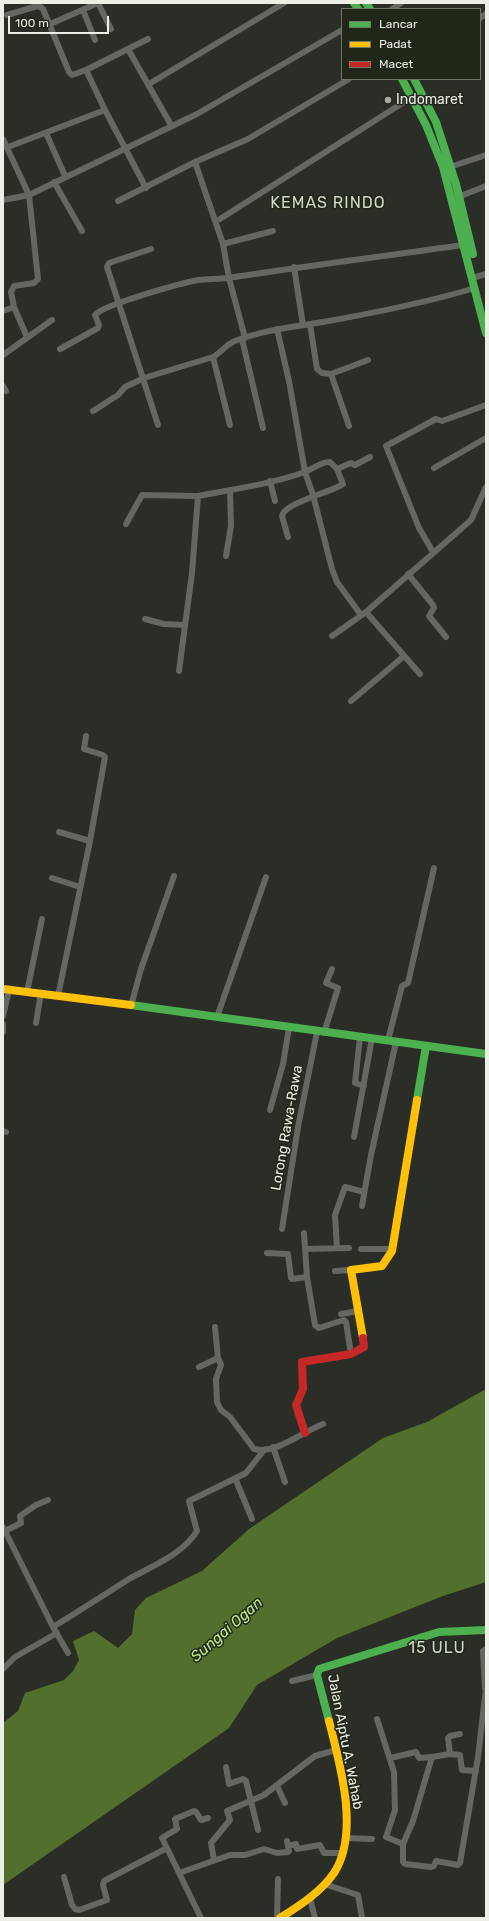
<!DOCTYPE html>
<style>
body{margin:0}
#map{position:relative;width:489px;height:1921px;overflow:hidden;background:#2a2e26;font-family:Rubik,sans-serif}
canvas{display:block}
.frame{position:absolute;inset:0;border:4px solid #ebefe6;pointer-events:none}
.legend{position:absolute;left:341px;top:8px;width:140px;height:72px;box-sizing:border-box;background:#202719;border:1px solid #71776b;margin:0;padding:5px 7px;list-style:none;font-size:12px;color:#ebefe6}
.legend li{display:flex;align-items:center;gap:8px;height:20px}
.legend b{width:20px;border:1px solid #71776b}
.scale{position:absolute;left:8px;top:16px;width:101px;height:18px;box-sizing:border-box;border:2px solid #ebefe6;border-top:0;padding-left:5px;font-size:12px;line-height:14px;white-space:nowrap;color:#ebefe6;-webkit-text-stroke:3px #202719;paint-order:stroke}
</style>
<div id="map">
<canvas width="489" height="1921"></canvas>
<div class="frame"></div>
<ul class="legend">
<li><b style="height:5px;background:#4caf50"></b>Lancar</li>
<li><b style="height:5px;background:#ffc107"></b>Padat</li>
<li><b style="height:5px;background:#c62828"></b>Macet</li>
</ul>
<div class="scale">100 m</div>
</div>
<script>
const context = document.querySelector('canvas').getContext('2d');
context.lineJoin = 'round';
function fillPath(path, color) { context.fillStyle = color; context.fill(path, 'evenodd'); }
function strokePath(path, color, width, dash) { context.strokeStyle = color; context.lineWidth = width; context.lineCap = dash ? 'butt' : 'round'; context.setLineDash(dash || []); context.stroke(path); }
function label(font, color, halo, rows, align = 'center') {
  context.font = font + ' Rubik,sans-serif'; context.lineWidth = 3; context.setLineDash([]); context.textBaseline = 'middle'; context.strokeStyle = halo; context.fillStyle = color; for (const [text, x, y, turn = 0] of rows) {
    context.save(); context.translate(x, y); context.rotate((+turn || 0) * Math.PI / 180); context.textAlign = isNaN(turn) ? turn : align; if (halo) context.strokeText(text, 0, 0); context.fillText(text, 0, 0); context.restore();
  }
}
fillPath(new Path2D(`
 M486 1389V1582L443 1596 337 1638 257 1685 229 1728 3 1885V1723L18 1711 25 1693 64 1680 73 1671 79 1660 73 1641 94 1631 118 1648 132 1634 135 1610 146 1598 202 1571 249 1529 383 1438 427 1422Z`), '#536f2d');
strokePath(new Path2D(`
 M98 3 111 29
 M392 9 401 3
 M83 10 95 40
 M7 15 34 7 39 6 43 9 69 72 72 75 86 70 128 49 171 125
 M480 18 486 14
 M48 25 98 3
 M128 49 148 39
 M86 70 105 110 146 188
 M149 84 284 3
 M46 133 65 176
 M3 139 29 195 197 114 342 30
 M8 147 105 110
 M195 162 223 244 273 231
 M450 167 486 155
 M54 182 82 231
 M458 197 486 186
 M3 200 29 195 38 279 34 283 14 286 11 292 14 307 27 337
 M118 201 195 162 248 139 349 79
 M220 219 412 97
 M223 244 229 278 245 338
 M151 249 109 263 107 267 158 425
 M294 267 303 325
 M472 278 486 274
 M3 311 14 307
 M310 324 317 369 322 373 331 374 349 426
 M277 329 289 381 305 472 313 495 332 569 337 582 361 615
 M242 339 263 428
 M60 349 98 328 99 325 95 315C102 305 182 283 198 280 208 279 218 279 228 278 306 266 385 256 463 245
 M3 355 52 320
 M213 357 230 425
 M331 374 368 360
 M3 386 6 391
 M93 411 118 395 125 387 144 378 213 357C222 352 225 345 235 341 263 330 294 327 323 322 374 313 425 303 475 288
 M434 468 486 438
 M337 469 351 463 355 465 370 457
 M270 481 275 501
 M126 524 142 495 198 496
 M433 552 419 528 386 446 436 419 442 421 486 405
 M226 556 231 526 230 490
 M408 574 433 605 434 608 429 616 446 637
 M366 612 420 674
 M145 619 164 624 185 625
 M332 636 366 612 471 520 486 487
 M179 671 192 573 198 496C234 489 271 484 305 472 313 469 322 461 330 462L337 469 343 484C332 492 284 503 282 516L288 537
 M351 701 404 656
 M86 736 84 749 103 755 105 757 90 841
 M52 878 80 887
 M27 992 42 919
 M58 996 90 841 59 832
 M131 1006 141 969 174 876
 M3 1016 9 990
 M217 1017 266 877
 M36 1023 41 993
 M3 1024V1032
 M324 1033 338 988 326 983 332 969
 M360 1037 355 1083 364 1086
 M388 1040 402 986 408 983 434 868
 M270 1110 283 1064 289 1028
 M3 1131 6 1132
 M354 1137 372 1038
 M362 1206 371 1155 396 1042
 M282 1229 298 1127 317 1032
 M304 1233 307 1277 315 1325 319 1328 344 1320 346 1322 351 1354
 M337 1248 335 1215 345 1187 364 1192
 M305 1249 349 1248
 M361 1249H392
 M267 1253 288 1254 291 1278 292 1279 307 1277
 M335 1271 351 1270
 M341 1314 358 1311
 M215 1327 218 1358 221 1365 216 1379 217 1402 221 1410 230 1417 254 1449C275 1455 304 1431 323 1424
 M199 1367 218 1358
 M273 1447 285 1482
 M235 1478 252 1519
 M3 1527 53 1627 68 1653
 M5 1531 21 1523 20 1516 36 1505 48 1500
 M53 1627C79 1611 104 1595 129 1579 152 1566 183 1554 197 1531L189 1501 246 1473 264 1450
 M3 1669 15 1657 57 1633
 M292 1681 317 1675
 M485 1688 483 1651 486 1649
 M377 1719 394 1772 395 1810 386 1837 403 1844V1862L405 1864 431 1867 434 1866 436 1861 458 1865 460 1863 478 1757 486 1688
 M460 1734 450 1736 448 1738 450 1754 460 1755 462 1770 476 1771
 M390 1758 416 1752 419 1758 432 1757
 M226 1767 229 1784 243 1779 246 1781 258 1830
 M277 1786 285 1803
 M346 1838 372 1839
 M403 1844 413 1821 432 1757 450 1754
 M288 1846 296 1844 297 1849 320 1845 324 1853H343
 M214 1860 211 1843 230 1820 227 1811 264 1795 315 1756 336 1750
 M179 1873 230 1855H245L264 1849 277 1853 288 1852 289 1851 287 1841
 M64 1877 72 1905 75 1909 79 1910 107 1900 103 1885 104 1881 167 1848
 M324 1884 358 1895 362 1918
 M310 1898 315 1918
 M201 1918 162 1838 177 1829 175 1819 194 1811 196 1812 201 1820 208 1818
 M277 1918 278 1879`), '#656762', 6);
strokePath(new Path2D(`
 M354 3 358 9
 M366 3 370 9
 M402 79 426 125 443 167 486 333
 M414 79 436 122 456 184 473 254
 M131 1005 486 1054
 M417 1100 426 1046
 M329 1721 317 1675 319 1669 439 1632 486 1630`), '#4caf50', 8);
strokePath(new Path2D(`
 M3 989 131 1005
 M363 1338 351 1270 382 1266 392 1251 417 1100
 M280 1918C299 1906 321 1892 334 1873 360 1833 340 1764 329 1721`), '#ffc107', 8);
strokePath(new Path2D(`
 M305 1433 296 1405 303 1389 302 1362 351 1354 364 1347 363 1338`), '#c62828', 8);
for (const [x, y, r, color] of [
 [388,100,4,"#a7aba3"]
]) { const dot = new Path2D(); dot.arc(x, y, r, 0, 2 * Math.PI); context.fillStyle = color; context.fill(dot); strokePath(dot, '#202719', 1.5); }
label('14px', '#ebefe6', '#202719', [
 ["Indomaret",396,100]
], 'left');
label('14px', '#ebefe6', '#202719', [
 ["Lorong Rawa-Rawa",287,1128,-80],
 ["Jalan Aiptu A. Wahab",345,1742,79]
]);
label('italic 15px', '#beec89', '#202719', [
 ["Sungai Ogan",227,1630,-41]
]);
context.letterSpacing = '1px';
label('16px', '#d0d9c7', '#202719', [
 ["KEMAS RINDO",328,203],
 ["15 ULU",437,1648]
]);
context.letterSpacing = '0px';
</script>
